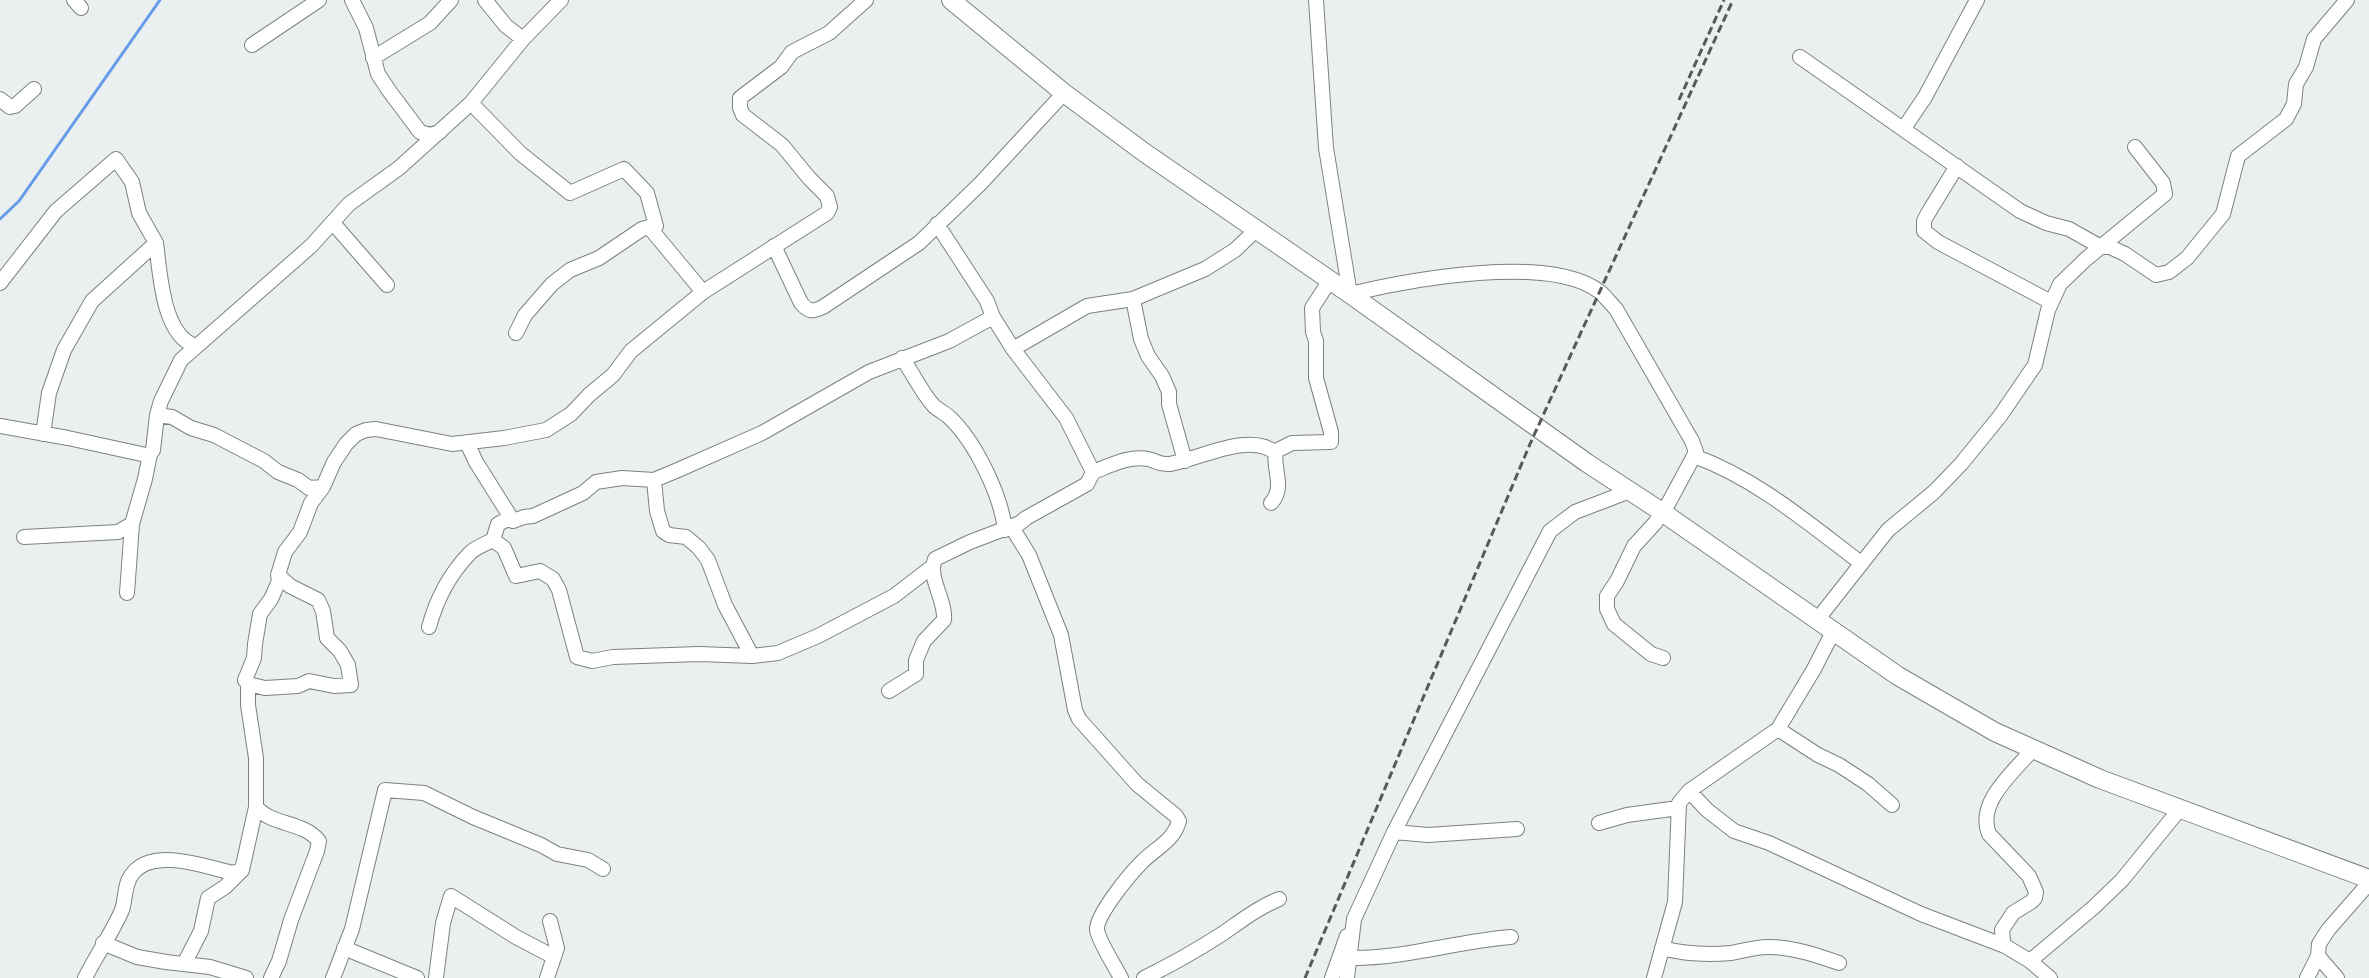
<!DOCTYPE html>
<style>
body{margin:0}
canvas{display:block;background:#eaeff0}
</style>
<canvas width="2369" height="978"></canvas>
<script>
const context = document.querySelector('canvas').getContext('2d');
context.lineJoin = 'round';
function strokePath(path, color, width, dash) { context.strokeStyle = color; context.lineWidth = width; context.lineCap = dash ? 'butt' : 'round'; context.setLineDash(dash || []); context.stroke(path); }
strokePath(new Path2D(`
 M0 219 19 201 160 0`), '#669bea', 3);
const minor = new Path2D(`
 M74 0 81 8
 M352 0 366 28 378 74 390 92 420 132 430 135 440 132
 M485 0 506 26 523 39
 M1316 0 1326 148 1350 294C1408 280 1551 253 1600 292 1606 297 1611 304 1616 309L1692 441 1696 452 1668 504 1655 523 1634 546 1617 581 1607 596V609L1614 624 1651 654 1663 658
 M252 45 319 0
 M1800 57 2020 211 2046 223 2069 229 2101 247H2110L2125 254 2156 275 2169 272 2187 258 2223 214 2238 156 2286 119 2294 104 2296 84 2306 67 2314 39 2347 0
 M373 58 430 23 451 0
 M0 99 10 107 15 106 34 89
 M471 103 520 153 570 193 624 169 647 193 656 226
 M1904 128 1925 97 1977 0
 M1957 166 1927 215 1924 221V231L1938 242 2051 302
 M333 223 387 285
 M774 246 801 303C809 312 812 312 823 307L919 243 981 183 1064 93
 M0 283 56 211 116 159 132 182 139 213 156 243
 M1133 299 1141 339 1148 356 1162 376 1169 392V404L1185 461
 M516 333 525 315 552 284 570 270 599 258 642 229 649 227 703 292
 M1013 349 1087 306 1133 299 1205 269 1235 250 1257 229
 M902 358C913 373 921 392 934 406 938 410 945 413 949 417 975 441 1001 495 1005 530
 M157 415 172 417 191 428 214 435 264 461 278 472 298 480 309 488 323 487
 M0 426 68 438 146 455 150 454
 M43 434 49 393 64 350 92 301 156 243C160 271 162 336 196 346
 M467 443 476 462 513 521
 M1694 456C1757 479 1808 523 1861 563
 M1093 472C1109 466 1130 455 1148 459 1158 461 1158 465 1170 464 1200 459 1250 431 1276 453
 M654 480 657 511 663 531 669 535 686 537 699 548 708 560 725 605 752 656 778 653 818 636 894 596 933 566
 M1271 503C1286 487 1272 469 1276 451L1292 443 1331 442V432L1316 378V341L1313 332 1312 308 1330 280
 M1014 527 1016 534 1029 555 1061 635 1075 710 1079 719 1137 784 1176 816 1179 821C1174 841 1154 849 1141 863 1130 874 1096 915 1097 930 1099 942 1115 966 1121 978
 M24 537 118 532 132 524
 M493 540 504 548 516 576 540 571 553 579 559 590 577 657 592 661 613 657 699 654 752 656
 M278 575 290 586 318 600 323 611 327 638 340 651 348 665 351 685 334 686 309 681 298 686 265 688 248 684 245 680 254 658 255 644 260 614 271 599 279 581 278 575 285 552 300 532 311 503 323 487 334 462 346 444 356 434 366 430 376 429 452 444 504 438 546 430 571 414 589 395 613 375 631 351 703 292 827 213 830 207 827 196 809 178 782 145 743 115 740 108V98L781 67 792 52 829 33 866 0
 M127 593 132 524 145 479 150 454 153 450 157 415 161 401 181 360 311 246 349 204 399 168 471 103 523 39 561 0
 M1817 620 1888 530 1934 492 1961 464 2000 416 2035 365 2048 310 2060 284 2086 259 2165 194 2163 183 2135 147
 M429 627C436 601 450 574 469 554 474 548 485 544 493 540L498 524 508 519 513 521 524 517 533 516 583 493 596 482 622 478 654 480 678 470 762 433 869 372 949 341 993 317
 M248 684V705L256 758V807C272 826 303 821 319 841L317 851 291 920 279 961 271 978
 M889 691 916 674V660L924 641 944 620C946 600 927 577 935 559L970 542 1020 523 1026 518 1087 484 1093 472 1066 418 1013 349 993 317 987 301 937 224
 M1778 729 1818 755 1839 765 1868 784 1892 805
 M2033 749C2014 772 1976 802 1989 834L2029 876 2036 892 2035 898 2031 902 2013 913 2002 930 2003 941 2005 946 2030 961 2050 978
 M1689 791 1707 810 1734 831 1769 843 1921 914 2005 946
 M1599 823 1627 815 1678 808
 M1394 832 1428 835 1517 829
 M103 943 137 957 166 962 210 967 246 978
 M344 948 417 978
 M1662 948C1684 954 1708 955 1731 953 1743 951 1755 947 1768 947 1793 947 1816 955 1839 963
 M2318 956 2337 978
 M1350 958C1404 959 1457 941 1511 937
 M2030 961 2094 907 2122 880 2179 810
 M184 964 201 931 208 898 225 887 242 870
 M85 978C96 956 112 933 122 910 126 898 124 883 133 873 154 847 206 867 233 873L242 870 256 807
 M333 978 352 929 385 790 424 793 473 817 541 845 557 854 588 860 603 869
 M436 978 443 923 451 896 516 937 554 957
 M547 978 557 948 550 921
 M1144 978C1171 965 1197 950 1222 934 1241 921 1257 908 1279 899
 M1332 978 1347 936
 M1347 978 1354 919 1394 832 1550 531 1575 512 1630 491
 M1654 978 1675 902 1679 803 1689 791 1778 729 1814 669 1833 632
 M2307 978 2318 956 2319 944 2328 930 2369 883`);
const major = new Path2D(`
 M951 0 1064 93 1145 153 1350 294 1587 463 1662 512 1898 676 1995 732 2100 779 2369 879`);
strokePath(minor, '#7d8182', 16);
strokePath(major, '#7d8182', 20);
strokePath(minor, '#fff', 14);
strokePath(major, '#fff', 18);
strokePath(new Path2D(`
 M1679 100 1724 0
 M1305 978 1530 444 1733 0`), '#575a5a', 3, [8, 4]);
</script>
